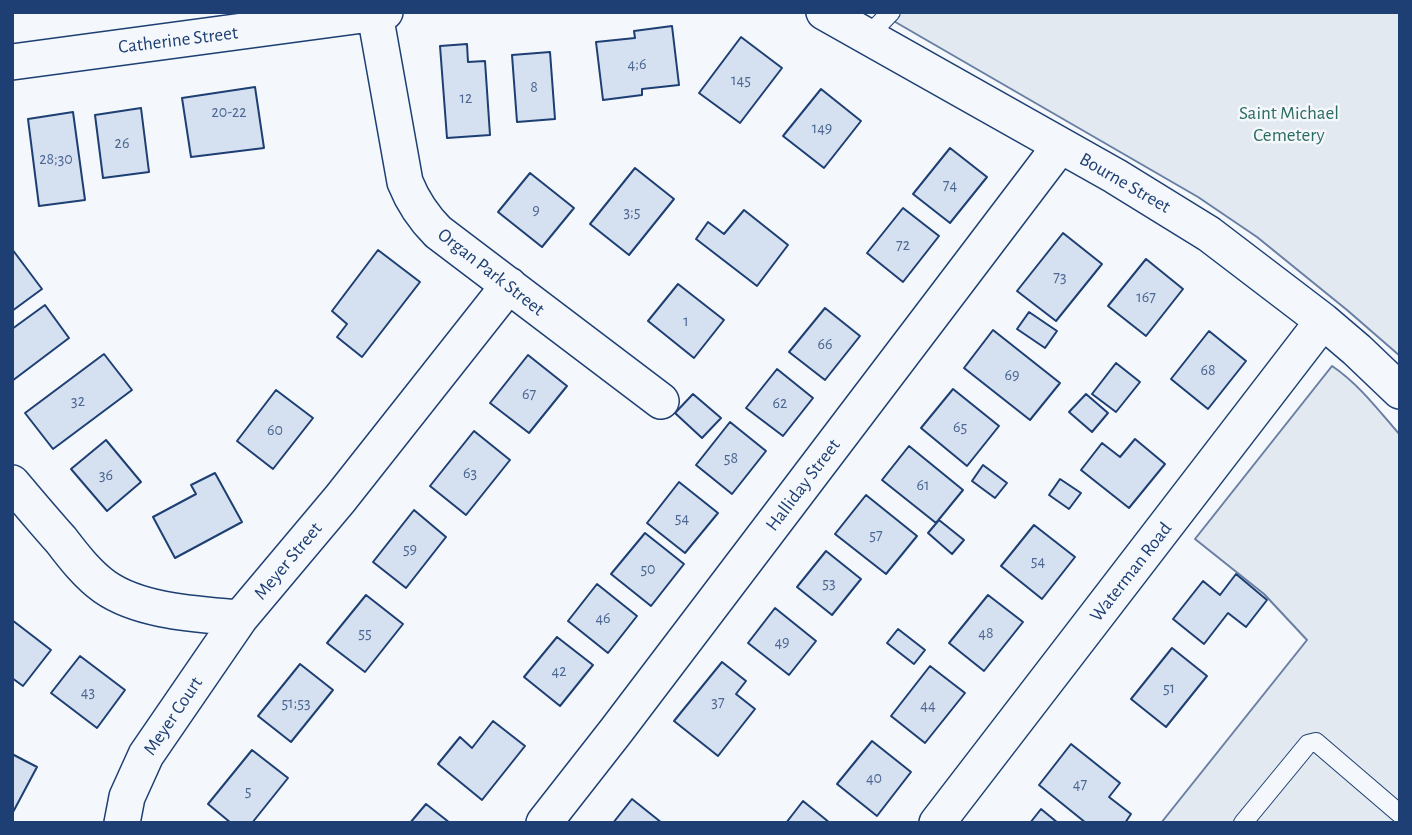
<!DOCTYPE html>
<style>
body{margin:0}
#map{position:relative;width:1412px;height:835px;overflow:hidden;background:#f4f7fb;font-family:"Alegreya Sans",sans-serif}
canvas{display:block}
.frame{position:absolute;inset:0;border:14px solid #1d3f73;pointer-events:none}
</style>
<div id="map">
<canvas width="1412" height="835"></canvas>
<div class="frame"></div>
</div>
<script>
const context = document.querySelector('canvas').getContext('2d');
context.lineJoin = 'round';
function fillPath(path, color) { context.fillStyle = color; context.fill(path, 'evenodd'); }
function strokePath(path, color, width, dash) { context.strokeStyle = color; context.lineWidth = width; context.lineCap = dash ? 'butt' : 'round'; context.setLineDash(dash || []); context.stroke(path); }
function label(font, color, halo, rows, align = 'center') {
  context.font = font + ' "Alegreya Sans",sans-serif'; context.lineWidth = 5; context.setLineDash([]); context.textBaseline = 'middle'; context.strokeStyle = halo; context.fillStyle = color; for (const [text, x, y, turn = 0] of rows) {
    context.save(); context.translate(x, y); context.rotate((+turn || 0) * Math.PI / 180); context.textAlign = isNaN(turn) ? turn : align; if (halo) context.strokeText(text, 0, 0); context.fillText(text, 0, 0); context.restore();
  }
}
const green = new Path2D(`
 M878 12H1400V356L1347 310 1257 237 1198 197Z
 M1332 366C1359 384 1379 411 1400 435V823H1161L1307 640 1264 594 1195 539Z`);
fillPath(green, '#e3e9f0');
strokePath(green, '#687fa3', 2);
const building = new Path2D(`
 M672 26 679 85 642 89V95L603 100 596 42 635 38 634 31Z
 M741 37 782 68 740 123 699 93Z
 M467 44 468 62 485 61 490 135 447 138 440 46Z
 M550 52 555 119 517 122 512 55Z
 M255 87 264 148 191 157 182 98Z
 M821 89 861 121 824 168 783 136Z
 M141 108 149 172 103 178 95 115Z
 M73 112 85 200 39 206 28 119Z
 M950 148 987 177 950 223 913 194Z
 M635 168 674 199 629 255 590 224Z
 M530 173 574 208 542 247 498 212Z
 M903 208 939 236 903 282 867 253Z
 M744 210 788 245 757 286 696 239 708 222 724 234Z
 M1063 233 1102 264 1056 321 1017 291Z
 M12 249 42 289 12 311Z
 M378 250 420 282 362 357 337 337 347 324 332 311Z
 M1146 259 1183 289 1146 336 1108 306Z
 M678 284 724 320 694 358 648 321Z
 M45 305 69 338 12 381V329Z
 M825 308 860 336 825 380 789 352Z
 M1029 312 1057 331 1045 348 1017 329Z
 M993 330 1060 383 1030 420 964 368Z
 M1209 331 1246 361 1208 409 1171 379Z
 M104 354 132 390 53 449 25 413Z
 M528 355 567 386 529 433 490 403Z
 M1116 363 1140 382 1116 412 1092 394Z
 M777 369 813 398 783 436 746 408Z
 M953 389 999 426 967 466 921 428Z
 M276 390 313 418 273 469 237 441Z
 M693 394 721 418 702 438 675 413Z
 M1086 394 1108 413 1092 432 1069 412Z
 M730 422 766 451 732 494 696 465Z
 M474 431 510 460 466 515 430 486Z
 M1135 439 1165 464 1129 508 1081 470 1102 443 1120 457Z
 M106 440 141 482 107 511 71 469Z
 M909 446 963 490 936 523 882 480Z
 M983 465 1007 483 995 498 972 481Z
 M215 473 242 522 175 558 153 517 196 494 191 485Z
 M1060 479 1081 493 1069 509 1049 495Z
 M679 482 718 513 685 553 647 523Z
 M866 495 917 536 886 574 835 534Z
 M414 510 446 537 406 588 373 562Z
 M939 520 964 540 952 554 928 533Z
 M1034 525 1075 557 1042 599 1001 566Z
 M645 533 684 564 651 606 611 574Z
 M826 551 861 579 832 615 797 587Z
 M1236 574 1267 600 1246 627 1228 613 1204 644 1173 619 1203 581 1220 595Z
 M597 584 637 616 608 653 568 621Z
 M366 595 403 624 365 672 327 643Z
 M988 595 1023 622 984 671 949 643Z
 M775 608 816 641 789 675 748 643Z
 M12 620 51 650 23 686 12 678Z
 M898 629 925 650 914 664 887 643Z
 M557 637 593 665 560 706 524 677Z
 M1172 648 1207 676 1166 727 1131 699Z
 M80 656 125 690 97 728 51 693Z
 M722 662 746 681 736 694 755 709 718 756 674 721Z
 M300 664 333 690 291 742 258 716Z
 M930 666 965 693 925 743 891 716Z
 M493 721 525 746 482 800 438 764 460 737 472 748Z
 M872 741 911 772 877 816 837 784Z
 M1071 744 1120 783 1109 797 1131 814 1125 823H1086L1039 785Z
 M252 750 288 778 252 823H231L208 804Z
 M12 754 37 767 12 814Z
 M632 799 662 823H613Z
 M803 801 830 823H786Z
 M426 804 450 823H410Z
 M1041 809 1058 823H1030Z`);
fillPath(building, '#d5e0f0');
strokePath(building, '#1d3f73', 2);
const service = new Path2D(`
 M867 37 891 12
 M1243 823 1308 744 1316 742 1400 814`);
const minor = new Path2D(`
 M824 12 1115 176 1209 234 1323 321 1357 350 1400 391
 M375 14 405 182C413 202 423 217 438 232L661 401
 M12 62 385 12
 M12 483C28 502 44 521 61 540 74 557 88 575 105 587 141 612 198 614 240 618
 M122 823 127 797 146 755 240 618 340 499 509 285
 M544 823 616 731 1060 146
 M937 823 1323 321`);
strokePath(service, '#1d3f73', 20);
strokePath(minor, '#1d3f73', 38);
strokePath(service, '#f4f7fb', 18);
strokePath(minor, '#f4f7fb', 35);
label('16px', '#4b6792', null, [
 ["4;6",637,64],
 ["145",741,80],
 ["8",534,87],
 ["12",466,98],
 ["20-22",229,112],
 ["149",822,128],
 ["26",122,143],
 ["28;30",56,159],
 ["74",950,185],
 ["9",536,210],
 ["3;5",632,212],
 ["72",903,245],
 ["73",1060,277],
 ["167",1146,297],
 ["1",686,321],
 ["66",825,344],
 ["68",1208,370],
 ["69",1012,375],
 ["67",529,394],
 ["32",78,401],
 ["62",780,403],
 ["65",960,427],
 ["60",275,430],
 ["58",731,458],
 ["63",470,473],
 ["36",106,475],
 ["61",923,485],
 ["54",682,518],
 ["57",876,535],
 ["59",410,549],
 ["54",1038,561],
 ["50",648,569],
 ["53",829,583],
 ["46",603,618],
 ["55",365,633],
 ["48",986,633],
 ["49",782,642],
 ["42",559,671],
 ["51",1169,688],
 ["43",88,692],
 ["37",718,702],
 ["51;53",296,703],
 ["44",928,705],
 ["40",874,778],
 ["47",1080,784],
 ["5",248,791]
]);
label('19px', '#1d3f73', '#f4f7fb', [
 ["Catherine Street",178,40,-7],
 ["Bourne Street",1125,183,30],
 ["Organ Park Street",491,272,38],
 ["Halliday Street",803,485,-53],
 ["Meyer Street",288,561,-50],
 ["Waterman Road",1131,572,-52],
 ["Meyer Court",173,716,-56]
]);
label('19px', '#2c6c60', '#f4f7fb', [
 ["Saint Michael",1289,113],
 ["Cemetery",1289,135]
]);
</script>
